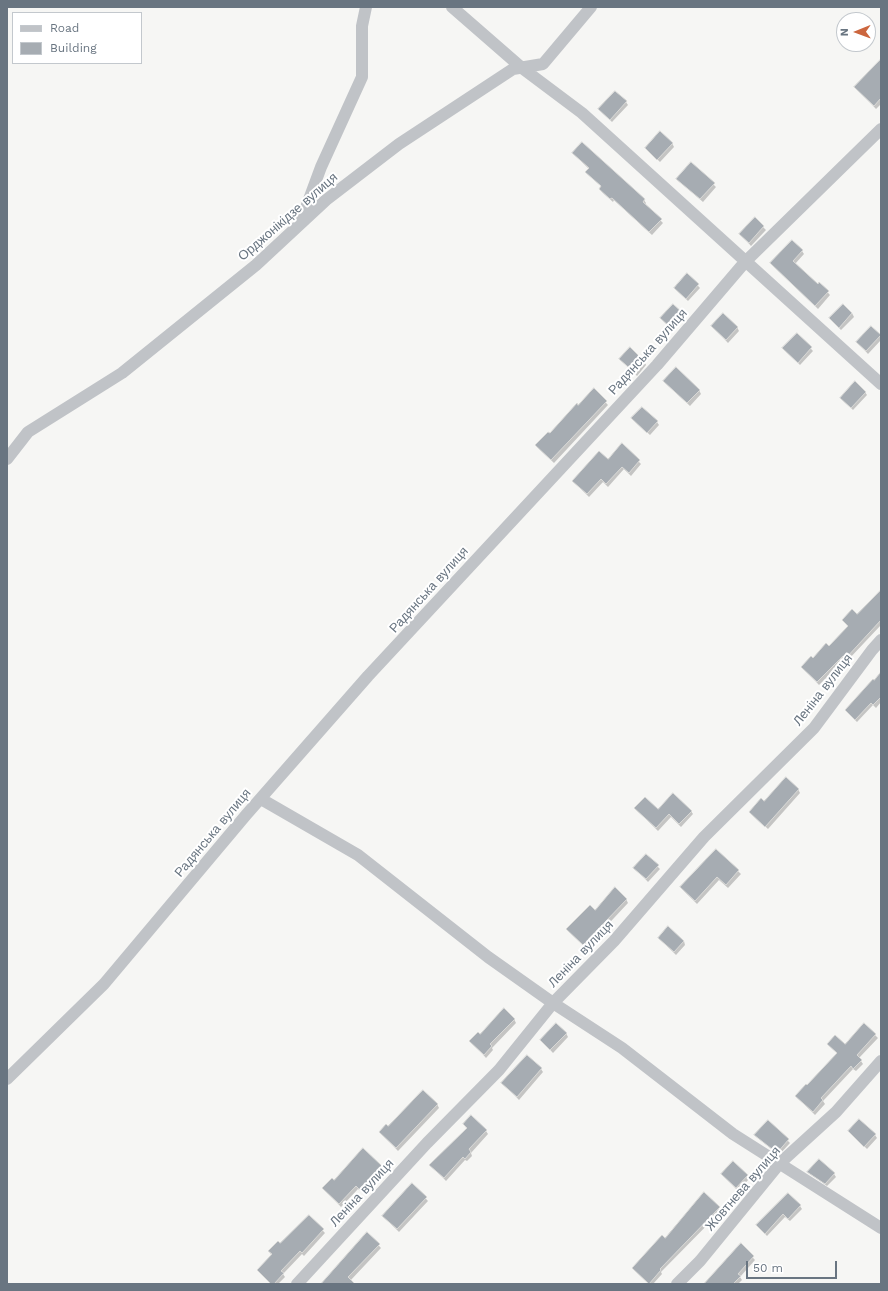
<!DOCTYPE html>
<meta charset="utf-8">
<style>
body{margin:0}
#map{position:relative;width:888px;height:1291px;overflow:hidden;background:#f6f6f4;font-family:"Work Sans",sans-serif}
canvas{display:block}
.frame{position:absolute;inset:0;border:8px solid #697581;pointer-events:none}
.legend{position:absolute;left:12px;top:12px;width:130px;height:52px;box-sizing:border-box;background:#fff;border:1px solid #c3c8cd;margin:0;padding:5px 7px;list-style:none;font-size:12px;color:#697581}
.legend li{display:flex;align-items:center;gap:8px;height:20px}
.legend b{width:20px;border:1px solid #c3c8cd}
.north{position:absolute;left:836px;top:12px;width:40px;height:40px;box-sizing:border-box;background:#fff;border:1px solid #c3c8cd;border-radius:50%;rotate:269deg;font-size:11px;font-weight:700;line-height:16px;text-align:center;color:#697581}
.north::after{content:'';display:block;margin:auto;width:14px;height:18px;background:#cc663e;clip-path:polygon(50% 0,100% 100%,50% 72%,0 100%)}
.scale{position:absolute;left:746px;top:1261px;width:91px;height:18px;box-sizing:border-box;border:2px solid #697581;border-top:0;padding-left:5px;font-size:12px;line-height:14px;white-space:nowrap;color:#697581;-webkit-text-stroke:3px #fff;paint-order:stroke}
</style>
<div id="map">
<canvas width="888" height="1291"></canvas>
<div class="frame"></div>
<ul class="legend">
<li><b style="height:5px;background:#c0c3c7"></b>Road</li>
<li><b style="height:11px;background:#a6acb2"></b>Building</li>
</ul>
<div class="north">N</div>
<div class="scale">50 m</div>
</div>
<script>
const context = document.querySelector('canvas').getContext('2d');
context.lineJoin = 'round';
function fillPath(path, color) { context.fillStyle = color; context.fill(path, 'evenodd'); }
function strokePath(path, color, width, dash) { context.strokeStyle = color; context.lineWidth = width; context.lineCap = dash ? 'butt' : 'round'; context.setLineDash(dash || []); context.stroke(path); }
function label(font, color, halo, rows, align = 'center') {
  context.font = font + ' "Work Sans",sans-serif'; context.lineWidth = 4; context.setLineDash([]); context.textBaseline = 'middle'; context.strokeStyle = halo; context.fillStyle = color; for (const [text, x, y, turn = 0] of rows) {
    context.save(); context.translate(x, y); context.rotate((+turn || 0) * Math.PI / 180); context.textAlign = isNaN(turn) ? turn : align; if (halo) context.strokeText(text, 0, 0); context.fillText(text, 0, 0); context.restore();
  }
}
fillPath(new Path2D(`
 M881 61V104L876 109 855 87Z
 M626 102 628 105 612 122 599 109Z
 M672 143 674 147 660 162 646 148Z
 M573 153 644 200 646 203 645 205 663 223 652 235 614 200 613 202 602 192 600 189 602 187 589 175V169Z
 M691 163 716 187 703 202 677 179Z
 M755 219 766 230 751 246 740 234Z
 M802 251 804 254 795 264 818 285 819 283 830 295 818 309 772 263Z
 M687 274 700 288 688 301 675 288Z
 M852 313 854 317 841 330 830 319Z
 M683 314 685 317 673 330 662 318Z
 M712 326 737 327 739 331 728 343Z
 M797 334 813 351 800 365 784 349Z
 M880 336 881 340 868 354 857 342Z
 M621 359 645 362 646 365 637 376Z
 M664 381 699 390 701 394 690 406Z
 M594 390 608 405 554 463 536 446 550 435Z
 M865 392 867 395 853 410 841 398Z
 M635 421 657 422 659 425 650 435Z
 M622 445 641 464 631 476 624 469 608 487 603 482 589 497 573 481 608 460Z
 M881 591V625L848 660 846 658 819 685 802 667 829 647 848 627 843 620 857 615Z
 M881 673V702L876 708 873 705 857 722 846 711Z
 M798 789 800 793 768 829 750 812 764 802Z
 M636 809 691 811 693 814 681 827 671 817 658 831Z
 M716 850 741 874 728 888 719 880 697 904 681 888Z
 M646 855 660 869 648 882 635 868Z
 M626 899 628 903 586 948 567 929Z
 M659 938 684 941 685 945 676 955Z
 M514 1019 516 1023 492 1048 493 1050 486 1058 471 1041Z
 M864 1024 878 1038 859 1058 863 1064 856 1071 853 1069 823 1101 825 1104 815 1115 796 1096 808 1087 838 1054 828 1044 845 1045Z
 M566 1033 568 1037 553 1053 541 1040Z
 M541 1069 543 1072 519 1100 503 1083Z
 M437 1104 439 1108 398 1151 380 1132Z
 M768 1121 790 1143 779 1155 755 1135Z
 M464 1125 486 1131 488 1134 471 1153 472 1156 467 1161 465 1160 446 1181 431 1165 467 1129Z
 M849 1131 875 1135 877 1138 867 1149Z
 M363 1149 383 1170 362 1192 358 1189 341 1207 324 1189 334 1182Z
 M733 1162 749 1179 738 1191 722 1174Z
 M809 1172 834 1174 836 1177 827 1186Z
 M412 1184 428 1201 399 1232 383 1216Z
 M704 1194 721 1211 661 1272 662 1274 653 1284H649L633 1268 665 1239Z
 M800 1206 802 1209 790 1221 785 1217 767 1236 757 1225Z
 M309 1216 325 1233 304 1256 302 1254 283 1274 285 1277 278 1284H271L258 1271 271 1255 270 1252 280 1244Z
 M367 1233 381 1248 350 1281 352 1284H322Z
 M741 1245 755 1260 740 1277 742 1280 738 1284H705Z`), '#0003');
const building = new Path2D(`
 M881 59V98L874 106 854 87Z
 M615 91 627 101 610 120 598 109Z
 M660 131 673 143 657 160 645 148Z
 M582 142 645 199 643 202 662 219 649 232 612 198 610 199 599 189 601 186 585 172 589 168 572 153Z
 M691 162 715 183 700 199 676 179Z
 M755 217 764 226 749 243 739 234Z
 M792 240 803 250 793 261 818 284 819 282 829 291 815 306 770 263Z
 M687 273 699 284 686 299 674 288Z
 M673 304 684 314 671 328 660 318Z
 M843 304 852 313 839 328 829 318Z
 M723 313 738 327 726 340 711 326Z
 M871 326 881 335 866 351 856 342Z
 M797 333 812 347 798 363 782 348Z
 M630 347 645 362 635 373 619 359Z
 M676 367 700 390 687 403 663 381Z
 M855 381 866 392 851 408 840 398Z
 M594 388 607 401 551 460 535 445 548 432 550 433 577 403 578 405Z
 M642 407 658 421 647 433 631 418Z
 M622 443 640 460 629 473 622 467 606 484 601 479 587 494 572 481 599 451 608 459Z
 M881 590V620L846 658 843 656 817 682 801 667 811 656 813 658 826 643 829 646 848 626 842 620 852 609 857 614Z
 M881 672V697L873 705 871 703 855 720 845 710 873 679 874 680Z
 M786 777 799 789 765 827 749 812 761 798 764 801Z
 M673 793 692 811 679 824 669 814 656 828 634 808 645 797 658 809Z
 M716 849 739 870 726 885 717 877 695 901 680 887Z
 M646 854 659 865 646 879 633 868Z
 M615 887 627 899 583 945 566 929 590 905 595 910Z
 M668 926 684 941 674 952 658 938Z
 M504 1008 515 1019 490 1044 492 1046 484 1055 469 1041 478 1032 480 1034Z
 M556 1023 567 1033 550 1050 540 1040Z
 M864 1023 876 1034 857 1055 862 1060 853 1069 851 1066 821 1098 823 1100 813 1112 795 1096 806 1084 807 1085 837 1053 827 1044 835 1035 845 1044Z
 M527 1055 542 1068 517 1097 501 1083Z
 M423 1090 438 1104 396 1148 379 1132 386 1124 388 1126Z
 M471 1115 487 1130 469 1149 471 1152 465 1159 463 1157 444 1178 429 1165 467 1128 463 1124Z
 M859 1119 876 1134 864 1147 848 1131Z
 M768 1120 789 1139 777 1153 754 1135Z
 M363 1148 382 1166 360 1190 356 1186 339 1204 322 1188 332 1178 334 1180Z
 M819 1159 835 1173 825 1184 807 1172Z
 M733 1161 748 1175 736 1188 721 1174Z
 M412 1183 427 1197 397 1229 382 1216Z
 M704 1192 720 1207 660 1269 661 1270 649 1284 632 1268 662 1235 665 1238Z
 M788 1193 801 1205 788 1219 783 1214 765 1234 756 1225Z
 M309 1215 324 1229 302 1253 300 1251 281 1271 284 1273 274 1284H271L257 1270 272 1254 268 1251 278 1241 280 1243Z
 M367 1232 380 1244 348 1277 355 1284H321Z
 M741 1243 754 1256 738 1274 741 1276 733 1284H704Z`);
fillPath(building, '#a6acb2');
strokePath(building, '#d8d8d6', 1);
strokePath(new Path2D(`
 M452 7 522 68 582 113 881 384
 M301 221 321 167 362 77V26L366 7
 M7 459 28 432 122 373 256 265 326 200 399 144 513 69 543 64 591 7
 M261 799 358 855 488 957 553 1003 622 1048 733 1134 881 1228
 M7 1079 104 984 246 815 368 676 657 365 745 262 881 129
 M297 1284 427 1143 499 1070 553 1003 614 941 704 837 814 728 872 650 881 640
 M677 1284 700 1261 780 1163 836 1112 881 1061`), '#c0c3c7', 12);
label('13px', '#697581', '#fff', [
 ["Орджонікідзе вулиця",288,217,-41],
 ["Радянська вулиця",648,352,-48],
 ["Радянська вулиця",429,590,-48],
 ["Леніна вулиця",823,690,-52],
 ["Радянська вулиця",213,833,-50],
 ["Леніна вулиця",581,954,-46],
 ["Жовтнева вулиця",743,1189,-49],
 ["Леніна вулиця",362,1193,-47]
]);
</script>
